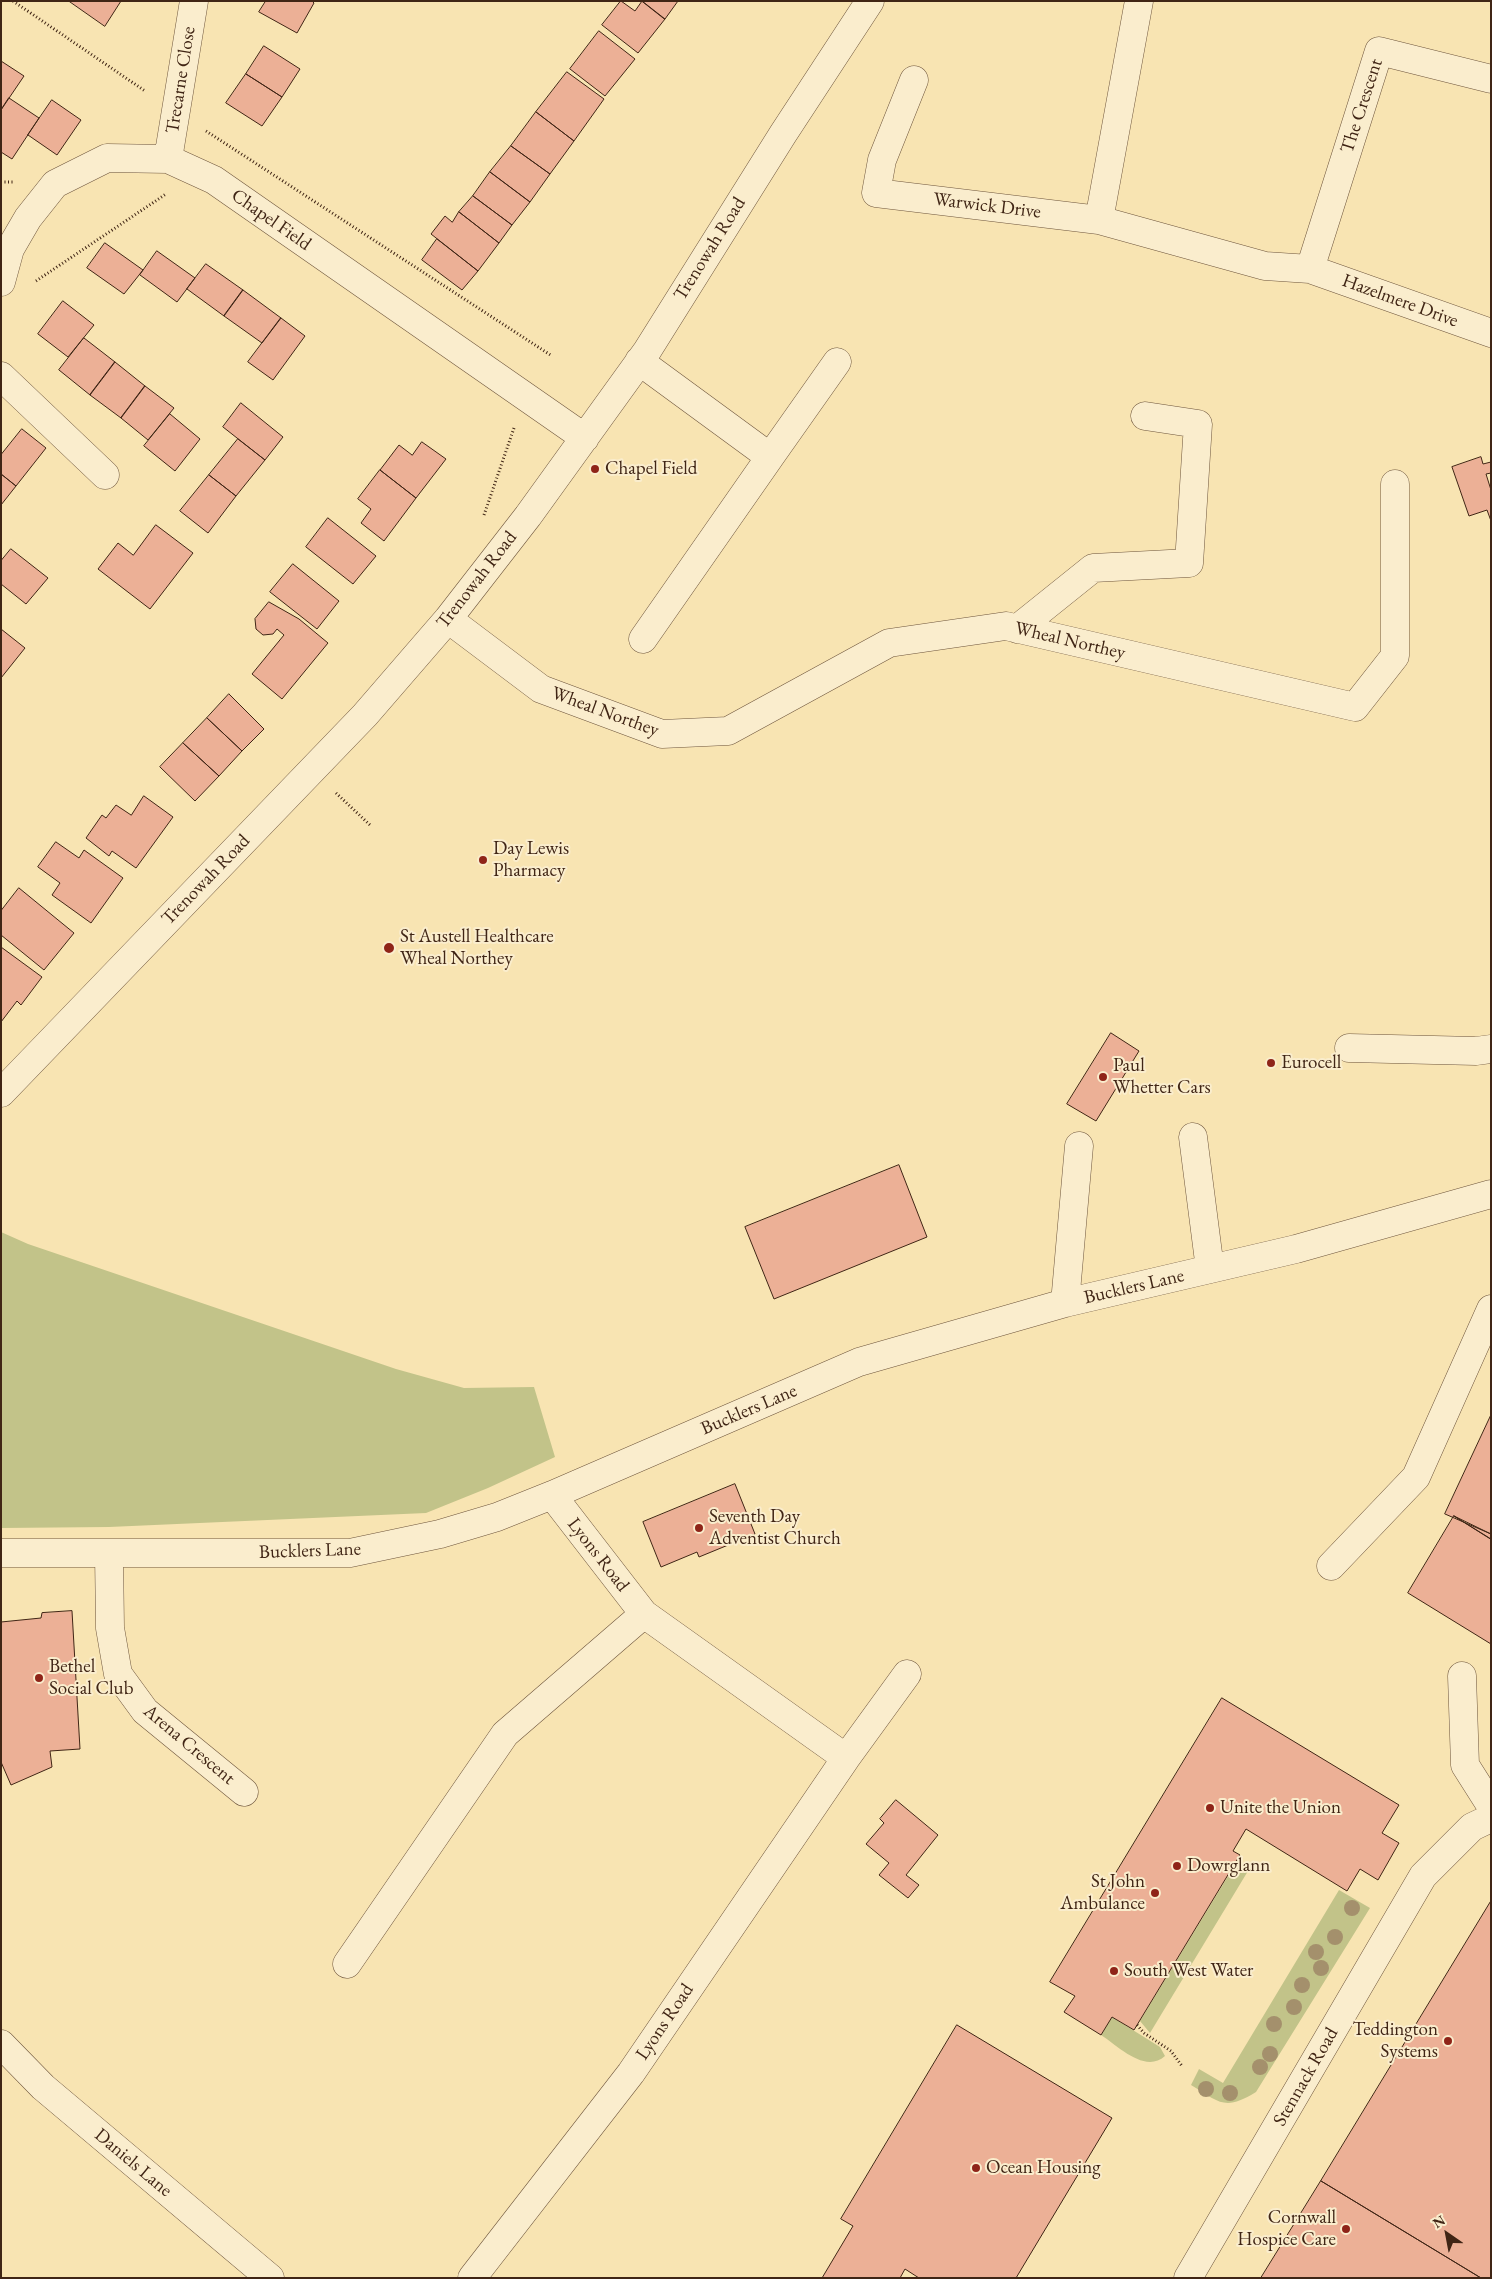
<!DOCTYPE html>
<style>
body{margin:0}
#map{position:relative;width:1492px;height:2279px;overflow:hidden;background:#f8e4b2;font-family:"EB Garamond",serif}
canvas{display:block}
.frame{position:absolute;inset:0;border:2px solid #402515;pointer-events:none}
.north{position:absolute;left:1422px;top:2209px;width:50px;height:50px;-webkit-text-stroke:4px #faedcd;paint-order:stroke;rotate:327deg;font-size:14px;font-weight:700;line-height:20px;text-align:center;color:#402515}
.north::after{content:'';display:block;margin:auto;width:18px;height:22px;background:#402515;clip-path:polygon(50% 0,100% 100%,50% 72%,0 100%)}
</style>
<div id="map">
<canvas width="1492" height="2279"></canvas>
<div class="frame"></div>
<div class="north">N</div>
</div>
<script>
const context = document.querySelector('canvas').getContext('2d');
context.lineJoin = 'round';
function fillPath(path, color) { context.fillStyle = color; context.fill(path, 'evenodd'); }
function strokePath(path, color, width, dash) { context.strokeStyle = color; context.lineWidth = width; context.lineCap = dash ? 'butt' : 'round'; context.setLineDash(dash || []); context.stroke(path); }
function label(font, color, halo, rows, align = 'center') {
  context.font = font + ' "EB Garamond",serif'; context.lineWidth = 4; context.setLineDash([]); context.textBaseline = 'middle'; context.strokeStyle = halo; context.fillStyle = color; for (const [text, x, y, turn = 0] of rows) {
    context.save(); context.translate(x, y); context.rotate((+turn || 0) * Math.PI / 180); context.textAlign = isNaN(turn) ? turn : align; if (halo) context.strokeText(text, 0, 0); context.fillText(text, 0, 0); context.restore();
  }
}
fillPath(new Path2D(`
 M1 1232 28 1244 396 1369 464 1388 534 1387 555 1457 488 1488 426 1513 109 1527 1 1528Z
 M1236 1863 1245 1866 1248 1871 1150 2033 1140 2021Z
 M1339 1890 1370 1908 1256 2092C1225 2111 1220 2103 1191 2085L1199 2069 1223 2083Z
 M1112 2017 1160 2047 1165 2056C1145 2074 1118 2046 1101 2035Z`), '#c2c389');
const building = new Path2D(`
 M69 1H121L105 26Z
 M266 1H312L314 3 297 33 259 12Z
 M621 1 635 11 642 1 665 19 638 53 602 25Z
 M642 1H678L665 19Z
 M599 31 635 59 605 96 570 69Z
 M264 46 300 69 282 97 246 74Z
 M1 61 24 76 1 110Z
 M567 72 604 99 574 141 536 112Z
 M246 74 282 97 262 126 226 103Z
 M9 98 39 118 12 159 1 152V110Z
 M52 100 81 120 57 155 28 135Z
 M536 112 574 141 550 174 511 146Z
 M511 146 550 174 530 202 490 172Z
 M490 172 530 202 512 225 473 196Z
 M473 196 512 225 499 243 459 212Z
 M459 212 499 243 478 271 431 234 445 216 452 222Z
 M437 239 478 271 462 290 422 260Z
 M105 243 143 270 124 294 87 268Z
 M157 251 195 278 177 302 140 275Z
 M206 264 243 290 224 316 187 289Z
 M243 290 281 318 262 343 224 316Z
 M63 301 94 325 68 357 38 334Z
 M281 318 305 336 273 380 248 362Z
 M84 338 115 362 90 395 59 370Z
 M115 362 145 386 121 418 90 395Z
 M145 386 174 408 148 440 121 418Z
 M241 403 283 437 265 460 223 427Z
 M170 414 200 439 175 471 144 446Z
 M22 429 46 448 16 486 1 474V455Z
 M238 439 265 460 236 496 209 475Z
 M422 442 446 459 416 498 380 470 399 445 412 455Z
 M1481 457 1483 464 1491 462V473L1486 474 1491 490V521L1487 510 1469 516 1452 467Z
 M380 470 416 498 384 541 361 523 371 509 358 499Z
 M1 474 16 486 1 505Z
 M209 475 236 496 208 533 180 511Z
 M328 518 376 556 353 584 306 547Z
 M156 525 193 553 150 609 98 569 118 543 133 555Z
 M11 549 48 578 26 604 1 584V561Z
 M293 564 339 601 317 629 270 592Z
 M269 602 299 619 328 643 282 699 252 674 284 635 277 629 273 634 263 635 256 629 255 619Z
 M1 629 25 648 1 678Z
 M229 694 264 729 242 751 207 718Z
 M207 718 242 751 219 776 183 743Z
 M183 743 219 776 195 801 160 767Z
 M144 796 173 817 136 868 112 851 109 856 86 838 102 815 106 818 116 805 131 815Z
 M56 842 79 858 84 850 123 878 91 923 52 895 60 883 38 867Z
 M19 888 74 933 44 970 1 935V911Z
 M1 947 42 977 21 1005 17 1001 1 1022Z
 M1111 1033 1139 1051 1096 1121 1067 1104Z
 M899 1165 927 1237 774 1299 745 1227Z
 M1491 1415V1534L1445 1514Z
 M735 1484 755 1534 699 1557 697 1552 661 1567 643 1522Z
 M1454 1516 1491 1539V1644L1408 1593Z
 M1454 1516 1491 1534V1539Z
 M72 1611 80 1749 50 1751 52 1767 11 1785 1 1762V1622L41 1618 42 1613Z
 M1222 1698 1399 1805 1382 1833 1399 1843 1378 1880 1360 1869 1347 1891 1246 1829 1233 1851 1240 1855 1134 2030 1112 2017 1101 2035 1064 2012 1075 1996 1050 1982Z
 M896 1800 938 1835 906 1875 919 1885 908 1898 879 1875 889 1863 866 1844 884 1823 880 1819Z
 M1491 1901V2278H1481L1321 2181Z
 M957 2025 1112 2118 1016 2278H919L905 2269 900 2278H822L853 2226 841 2219Z
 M1321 2181 1481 2278H1261Z`);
fillPath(building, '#ecb096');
strokePath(building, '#402515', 1);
const minor = new Path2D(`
 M914 80 882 160 876 193 1099 220 1265 266 1310 269 1491 333
 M168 159 194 1
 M1099 220 1139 1
 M1310 269 1379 51 1491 79
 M1 282 10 249 28 218 55 184 107 158 168 159 214 180 585 438
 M639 361 770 457 643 639
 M1 376 105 475
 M770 457 837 362
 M448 619 541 689 662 734 728 731 889 643 1006 626 1355 707 1395 656V484
 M1017 629 1093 568 1189 563 1198 424 1145 416
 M1349 1048 1476 1051 1491 1049
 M1 1093 365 715 448 619 528 516 647 351 783 134 870 1
 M1193 1137 1210 1269
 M1065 1303 1079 1146
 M552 1495 644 1614 846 1758
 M1 1553H350L440 1534 497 1517 552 1495 859 1362 1065 1303 1296 1249 1491 1194
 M109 1553 110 1628 118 1674 145 1711 244 1792
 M1331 1566 1416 1477 1491 1309
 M1462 1676 1465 1765 1491 1806
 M347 1964 505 1734 644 1614
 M1 2044 43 2087 270 2278
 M472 2278 631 2073 846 1758 907 1674
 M1188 2278 1423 1876 1472 1827 1491 1818`);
strokePath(minor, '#6e553c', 29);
strokePath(new Path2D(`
 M13 1 145 91
 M206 131 552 356
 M1 182H14
 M36 281 166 194
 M484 515 514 428
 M336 793 370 825
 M1137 2025 1144 2033 1171 2051 1182 2066`), '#402515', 3, [1, 2.5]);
strokePath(minor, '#faedcd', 28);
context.fillStyle = '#a4906c';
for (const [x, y] of [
 [1352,1908],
 [1335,1937],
 [1316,1952],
 [1321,1968],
 [1302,1985],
 [1294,2007],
 [1274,2024],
 [1270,2054],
 [1260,2067],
 [1206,2089],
 [1230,2093]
]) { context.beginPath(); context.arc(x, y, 8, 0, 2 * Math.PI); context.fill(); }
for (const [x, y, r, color] of [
 [595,469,5,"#8f2418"],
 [483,860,5,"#8f2418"],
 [389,948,6,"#8f2418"],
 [1271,1063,5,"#8f2418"],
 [1103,1077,5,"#8f2418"],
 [699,1528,5,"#8f2418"],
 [39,1678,5,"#8f2418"],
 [1210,1808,5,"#8f2418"],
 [1177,1866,5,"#8f2418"],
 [1155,1893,5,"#8f2418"],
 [1114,1971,5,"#8f2418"],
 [1448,2041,5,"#8f2418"],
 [976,2168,5,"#8f2418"],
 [1346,2229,5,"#8f2418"]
]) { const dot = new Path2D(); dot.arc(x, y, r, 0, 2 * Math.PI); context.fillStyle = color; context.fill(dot); strokePath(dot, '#faedcd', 2); }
label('19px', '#402515', '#faedcd', [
 ["Trecarne Close",181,80,-81],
 ["The Crescent",1362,106,-72],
 ["Warwick Drive",987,206,7],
 ["Chapel Field",271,220,35],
 ["Trenowah Road",710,249,-58],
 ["Hazelmere Drive",1400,301,20],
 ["Trenowah Road",477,580,-52],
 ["Wheal Northey",1070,641,13],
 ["Wheal Northey",605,712,20],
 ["Trenowah Road",206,880,-46],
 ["Bucklers Lane",1134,1287,-13],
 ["Bucklers Lane",749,1410,-23],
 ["Bucklers Lane",310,1551,-2],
 ["Lyons Road",598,1555,52],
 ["Arena Crescent",189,1745,40],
 ["Lyons Road",665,2022,-56],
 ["Stennack Road",1306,2077,-60],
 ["Daniels Lane",133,2163,40]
]);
label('19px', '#402515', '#faedcd', [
 ["Chapel Field",605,469],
 ["Day Lewis",493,849],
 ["Pharmacy",493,871],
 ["St Austell Healthcare",400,937],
 ["Wheal Northey",400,959],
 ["Eurocell",1281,1063],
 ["Paul",1113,1066],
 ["Whetter Cars",1113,1088],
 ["Seventh Day",709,1517],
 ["Adventist Church",709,1539],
 ["Bethel",49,1667],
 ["Social Club",49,1689],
 ["Unite the Union",1220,1808],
 ["Dowrglann",1187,1866],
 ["St John",1145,1882,"right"],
 ["Ambulance",1145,1904,"right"],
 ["South West Water",1124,1971],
 ["Teddington",1438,2030,"right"],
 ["Systems",1438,2052,"right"],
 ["Ocean Housing",986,2168],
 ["Cornwall",1336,2218,"right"],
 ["Hospice Care",1336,2240,"right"]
], 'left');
</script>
